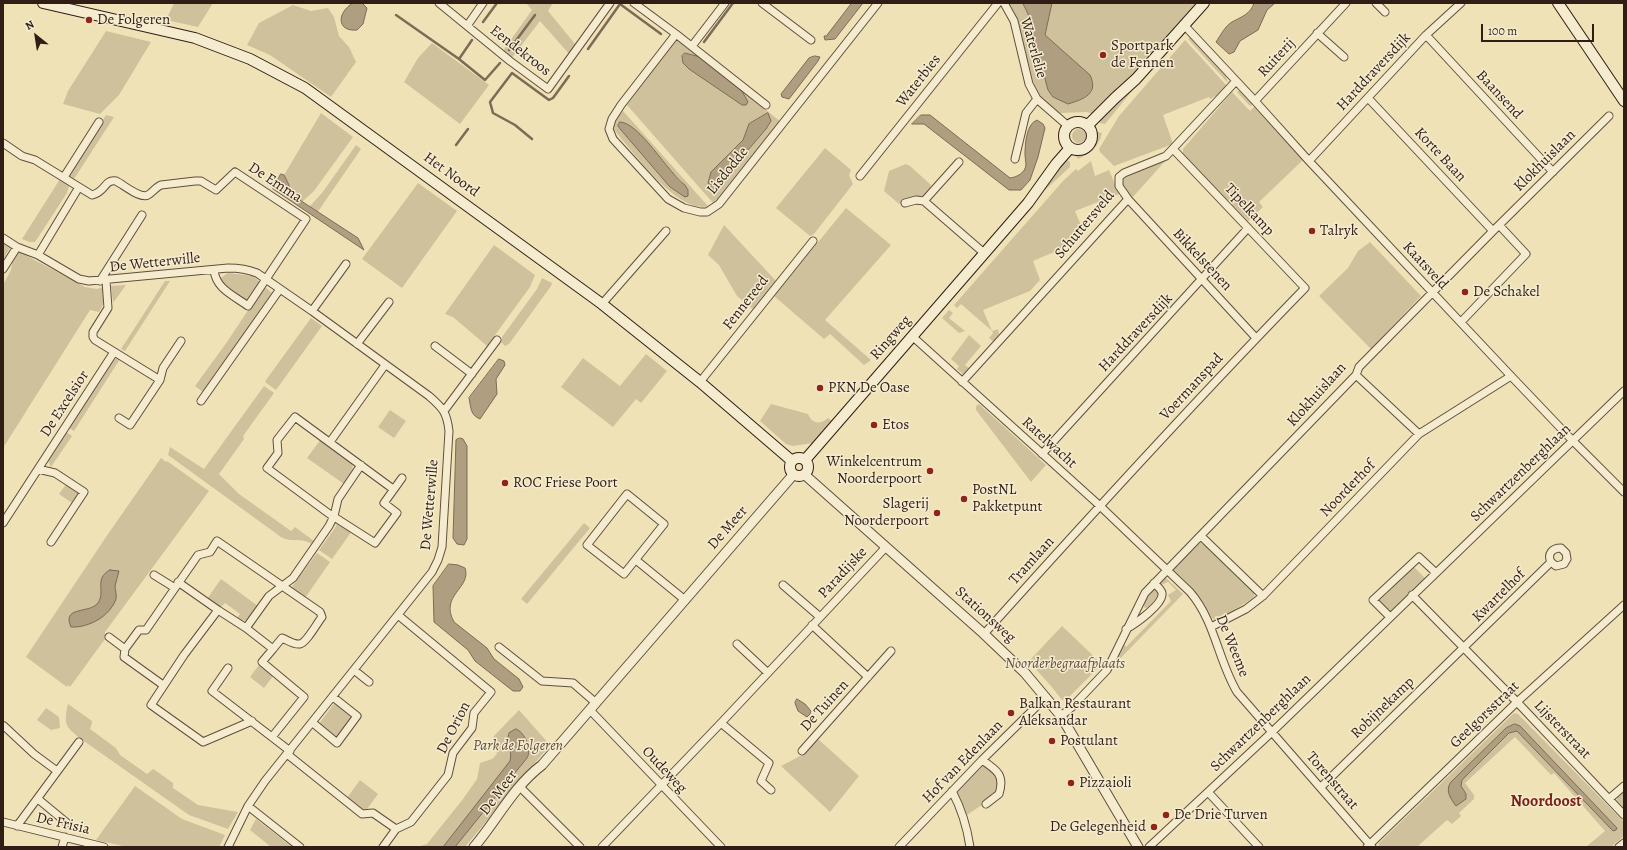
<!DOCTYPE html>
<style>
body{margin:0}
#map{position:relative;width:1627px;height:850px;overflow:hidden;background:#f0e2b7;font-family:Alegreya,serif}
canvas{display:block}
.frame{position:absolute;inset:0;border:4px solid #301d16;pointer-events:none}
.north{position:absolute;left:16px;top:16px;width:40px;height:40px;-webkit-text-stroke:3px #f5ecd0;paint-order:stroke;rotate:330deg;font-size:11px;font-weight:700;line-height:16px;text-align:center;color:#301d16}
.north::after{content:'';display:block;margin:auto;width:14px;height:18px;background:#301d16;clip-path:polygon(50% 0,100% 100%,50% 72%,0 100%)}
.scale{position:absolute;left:1481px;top:24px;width:113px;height:18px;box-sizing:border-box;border:2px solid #301d16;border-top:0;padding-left:5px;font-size:12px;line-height:14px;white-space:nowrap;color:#301d16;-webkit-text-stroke:3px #f5ecd0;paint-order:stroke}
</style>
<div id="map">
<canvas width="1627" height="850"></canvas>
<div class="frame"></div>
<div class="north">N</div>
<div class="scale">100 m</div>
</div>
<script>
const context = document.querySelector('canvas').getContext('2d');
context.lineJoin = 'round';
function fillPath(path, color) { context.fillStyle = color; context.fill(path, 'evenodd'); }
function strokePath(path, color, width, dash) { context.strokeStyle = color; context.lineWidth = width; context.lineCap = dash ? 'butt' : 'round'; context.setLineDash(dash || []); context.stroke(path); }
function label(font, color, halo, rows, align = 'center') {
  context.font = font + ' Alegreya,serif'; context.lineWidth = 3; context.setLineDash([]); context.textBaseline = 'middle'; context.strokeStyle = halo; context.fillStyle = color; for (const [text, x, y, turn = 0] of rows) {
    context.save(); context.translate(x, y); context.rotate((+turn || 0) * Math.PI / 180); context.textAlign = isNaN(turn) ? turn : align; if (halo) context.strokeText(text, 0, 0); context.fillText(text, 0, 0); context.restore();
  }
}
fillPath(new Path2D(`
 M174 3H213L198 27 166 20Z
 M526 3H553L548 11 576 45 570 55 540 21 511 59 502 52 532 10Z
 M1009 3H1023L1028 14 1048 90 1053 97 1068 104 1083 99 1092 92 1090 75 1045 36 1052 3H1197L1138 74 1092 114 1087 112 1060 113 1037 95 1014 11Z
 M293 5 311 11 328 8 334 17 339 36 349 47 356 62 331 97 270 55 247 45 259 23Z
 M106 31 151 42 119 95 100 114 63 104 68 91Z
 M1191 36 1226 76 1228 83 1188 39Z
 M678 40 700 57 685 53 682 56 683 63 689 69 742 105H746V97L742 91 781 122 726 191 713 203 627 105 672 44ZM765 115 771 121 766 129 717 186 709 187V178L714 169 723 162 743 140 749 124Z
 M1185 40 1227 86 1219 94 1210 99 1209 97 1163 115 1173 144 1114 166 1100 152 1099 149 1119 116Z
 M432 43 489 85 460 124 404 82 418 58Z
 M1141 80 1105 124 1100 123 1099 119Z
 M1239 90 1253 104 1250 106 1237 92Z
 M1232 92 1250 111 1255 106 1303 160 1259 202 1263 207 1248 221 1183 155V149Z
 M623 111 708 206C679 215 632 151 615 131 611 123 618 117 623 111ZM618 126 679 179 682 183 678 192 670 187Z
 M321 113 353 137 314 191 302 202 289 193V185L284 175Z
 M106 115 114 117 74 179 69 176V173Z
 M1072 136a7 7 0 1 1 14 0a7 7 0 1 1-14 0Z
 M1095 131 1102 133C1099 147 1090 154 1078 159L1073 153C1087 155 1097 145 1095 131Z
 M356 145 361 149 317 213 309 207 322 193Z
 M825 148 851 170 849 175 853 184 814 234 810 236 776 208Z
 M1167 159 1132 198 1122 185V179Z
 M1067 160 1070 162V167L1044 191 1063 161Z
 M1091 161 1095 176 1109 170 1119 194 1075 211 1083 230 1073 244 1033 261 1040 280 1030 291 983 310 992 331 998 329C1000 336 998 338 994 342L989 338 993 333 992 331 961 304 957 308 954 305 1063 181 1076 169 1078 171Z
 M906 164 910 166 931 185C928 200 918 195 908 199 905 200 902 203 899 204L884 191 889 171Z
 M60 179 69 186 67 193 35 242H29L22 239Z
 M418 183 457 211 402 288 362 259Z
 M846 208 891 245 825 320 871 360 864 365 830 334 824 339 774 296Z
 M724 225 777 282 754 310 737 296 719 265 708 255Z
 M3 242 11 246 3 260Z
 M1370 242 1421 296 1371 349 1319 296 1348 268 1358 251Z
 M494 245 535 275 530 287 487 346 453 317 445 314Z
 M18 251 85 287 97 289 103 287C105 298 105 303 99 312L90 310 3 448V285L11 270 13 258Z
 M228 273 253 276 258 280 260 284 247 301 222 284 220 281 222 277Z
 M542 278 552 283 551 286 509 344 505 346 501 342 502 337 537 289Z
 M165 281H170L125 351 121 349Z
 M126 285 113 303 111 286Z
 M264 286 273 294 203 392 195 386 227 342Z
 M949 310 953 313 949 318 965 331 959 333 942 318Z
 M311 318 322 326 276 390 265 382 266 380Z
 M969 335 981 346 965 365 970 369 964 375 957 369 959 366 951 359Z
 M646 354 667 371 641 403 636 399 613 427 561 387 583 358 620 386Z
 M117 358 120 359 74 431 67 427 79 413 112 361Z
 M264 386 274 393 243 436 244 439 219 474 239 494 291 531 295 527 314 541 312 544C301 537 291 543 281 537L168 455 170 447 204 469Z
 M771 404 808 414C812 424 821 425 828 418L832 421 813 443 793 446 786 444 760 421Z
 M979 404 1046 465 1031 482 976 410V406Z
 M390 410 406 421 394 438 378 427Z
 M65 431 72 436 51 467 48 461Z
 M321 439 352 463 353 470 344 484 307 458Z
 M161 458 166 462 167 461 209 491 105 632V639L70 687 68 685 67 687 26 657 106 537Z
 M67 483 79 492 72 503 59 494Z
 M338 521 352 531 332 559 319 550 335 528Z
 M584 523 590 528 527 604 521 599Z
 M1201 543 1205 545 1255 593 1253 598 1217 621C1210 619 1208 610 1204 604 1196 591 1186 581 1174 571V568L1198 544Z
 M317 553 330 562 305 598 291 588Z
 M1414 567 1426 579 1391 612 1379 601Z
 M1165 577 1183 594 1112 667 1123 643 1126 647 1171 601 1168 595 1176 590 1168 582 1161 585 1159 581Z
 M221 579 258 606 247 620 242 621 237 618 240 614 225 603 221 607 218 605 216 606 207 599Z
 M1154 588 1159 595C1157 601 1151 608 1145 608L1143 605 1149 592Z
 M1062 626 1102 664 1067 699 1062 700 1051 686 1031 664 1030 660Z
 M259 665 273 676 264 688 250 677Z
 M336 701 354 716 336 739 318 725Z
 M68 704 92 721V723L90 729 116 748 120 755 147 774 153 769 155 770 173 783V788L198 805 238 812 228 829 189 815 81 739C66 727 63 725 68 704Z
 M46 708 59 717 60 728 51 730 37 720Z
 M519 710 550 745 465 847H416L427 844 463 799 477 779 480 763 492 759 497 754 493 737Z
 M1514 713 1518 714 1624 822V836L1611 847H1586L1605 831 1554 773 1551 775 1515 737 1465 783 1474 795V799L1459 813 1461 816 1452 824 1447 820 1417 847H1380L1378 844Z
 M818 739 859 776 830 812 781 766 802 755Z
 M983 762 997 776 998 789 995 796 967 815 955 792Z
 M360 780 378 794 365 812 347 798Z
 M135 786 182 819 225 835 219 847H127L96 840Z
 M1624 791V808L1617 800V797Z
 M256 819 292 847H271L250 830Z`), '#cfc19c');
const water = new Path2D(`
 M353 3H362L367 8 363 24 357 30C336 32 337 12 353 3Z
 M852 3H863L835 39 825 40 824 36H826Z
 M1023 3H1052L1045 35 1090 75C1099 94 1084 99 1068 104L1053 97 1048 90 1028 14Z
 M1254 3H1275L1267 10 1258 30 1240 41 1234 52 1229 54 1216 42C1220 36 1226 25 1232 22 1241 17 1251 14 1254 3Z
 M685 53 700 57 742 91 748 102 746 105H742L689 69 683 63 682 56Z
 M815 56 820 57 818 61 789 99 782 97 781 94 809 58Z
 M768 113 771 121 766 129 717 186 713 190 711 189 708 183 711 172 743 140 749 124Z
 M921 115H930L1010 178C1017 177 1025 173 1026 165 1026 162 1025 158 1025 155 1025 145 1026 124 1037 120L1043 124 1045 128 1038 157 1030 180 1021 190H1009L924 124H912Z
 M620 122C639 122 669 174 685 185L688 190V196L685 197 670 187 621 130 618 126Z
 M281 174 284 175 289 185V193L358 238 364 250 273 189Z
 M499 359 504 361 505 365 496 379 497 394 480 419C470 415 471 407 469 398Z
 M460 438 463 439 467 446V539L464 545 457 544 453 538 456 440Z
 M449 564 458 565 465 568C472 588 439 595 454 622L487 648 494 659 519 679 523 687 520 691H513L475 661 468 650 434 622 433 586Z
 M110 570 119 571C118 576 116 581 115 586 115 590 117 595 116 599 110 616 89 628 71 627 62 607 86 613 96 605 108 594 92 579 110 570Z
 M797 699 805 704 811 711 810 714 807 717 798 711 795 703Z
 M1515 724 1520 726 1617 828 1616 830 1613 831 1517 731 1509 733 1462 780 1461 786 1466 794V799L1456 806C1450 798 1445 790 1451 782L1506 728Z
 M516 729C525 732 532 750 527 758L455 847H443L510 761C513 750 505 743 509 733Z`);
fillPath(water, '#af9f80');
strokePath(water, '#7c6b56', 1);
strokePath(new Path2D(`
 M396 15 459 59
 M483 22 497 3
 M472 40 459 59 485 80 500 63
 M704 42 733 3
 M588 49 620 4 661 34
 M509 50 535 15
 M532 139 515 125 493 113 490 102 512 73 549 100 553 98 569 76
 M456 145 468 129`), '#7c6b56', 2.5);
const minor = new Path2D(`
 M439 3 510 61 548 89 610 3
 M634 3 676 34 621 105 612 119 609 129 613 139 668 199 684 208 700 212H707L719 204 878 3
 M762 3 811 40
 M1004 3 1014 21 1029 84 1037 99 1068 126
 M1376 3 1385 12
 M1184 25 1255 101 1309 161 1511 376 1573 441 1624 492
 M467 26 483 3
 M1317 33 1344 57
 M676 34 766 105
 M1426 35 1553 172
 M692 46 725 3
 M1368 98 1493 231
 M1255 101 1346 3
 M3 143 22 156 35 160 92 195C106 192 104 179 116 181 124 185 140 199 148 195 153 192 156 187 161 185L195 181H201L216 190 235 172 306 219 248 306C233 295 216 289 214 270
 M1015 159 1026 113 1037 99
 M1309 161 1426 35 1461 3
 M959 162 924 201 984 253
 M860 176 998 3
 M64 177 99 122
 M1128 199 1256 338
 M905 203 916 200 924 201
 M3 238 17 247 38 255 79 279 89 281 228 268C239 268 247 269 257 273L312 311
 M38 255 79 187
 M3 269 17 247
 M100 281 142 215
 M106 281 108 308 93 332V337L95 340 160 380
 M602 304 666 231
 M1461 322 1526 254 1499 225
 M912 336 1099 505 1190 592C1215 621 1218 660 1237 692L1372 847
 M357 344 389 302
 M435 346 472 374
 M1356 375 1419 434
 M700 382 813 241
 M962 382 1128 199 1119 186V177L1124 173 1166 156 1236 81
 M201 401 280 289
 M444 411 497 340
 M119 418 130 425 160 380 163 368 181 341
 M330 442 385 365
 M1042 454 1248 228
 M38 469 55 473 84 492 51 542
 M393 489 295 417 277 440 278 453 267 468 328 513 375 543 397 513 384 503 402 478
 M627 494 664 524 624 574 587 545Z
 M3 523 114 352
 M1201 536 1263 596
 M636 560 685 600
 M154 575 175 588 146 630H139L125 649 124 657 163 685
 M178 582 218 610 246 628 273 649 262 662 304 697 272 737
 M783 585 820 617
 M175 588 198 555 210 552 217 541 320 612 322 617C317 623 307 642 300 644 294 645 287 640 282 638L273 649
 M1412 595 1517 702 1624 815
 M218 610 184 655 151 705 203 742 252 721
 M1390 617 1373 600 1419 557 1436 573
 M812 625 868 677
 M1211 627 1246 609 1263 596 1419 434 1511 376
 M246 628 269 596 293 578 329 526 334 516 338 499 361 465
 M1126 629C1135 624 1164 604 1162 593 1161 589 1157 586 1154 583
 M984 634C1089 517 1195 401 1305 288L1173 149
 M109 637 125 649
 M737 644 768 673
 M499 647 542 681 573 683 596 703
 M228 668 212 691 290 751
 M354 670 369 682
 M590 710 721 847
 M1061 716 1072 707 1107 670 1145 593 1356 375 1359 367 1493 231 1609 116
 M313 723 337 743 357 716 333 697
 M721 723 769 763 761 781 771 790
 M3 727 4 726 34 754 57 771
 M802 751 891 651
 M287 754 362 814 373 813 396 829
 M982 760C997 770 1005 775 999 794L986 804
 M520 787 580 847
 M1321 787 1551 562C1547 554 1552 548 1561 548L1566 553 1567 559 1564 564 1556 566 1551 562
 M952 791C962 810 967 826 970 847
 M1208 792 1259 847
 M38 799 67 823
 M1609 799 1624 786
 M248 806 300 847
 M3 822 104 847
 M17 826 79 742
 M62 847 65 837
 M228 847 248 806 265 781 432 572 438 560 442 547 449 431C447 413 443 408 429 396L312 311 346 264
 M383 847 396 829 411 822 448 775 453 753 472 728 474 713 491 692 398 615
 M602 847 721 723 886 547
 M899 847 982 760 1046 697
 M1149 847 1272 732 1624 391
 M1367 847 1517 702 1624 605
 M1619 847 1624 843`);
const tertiary = new Path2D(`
 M805 475 984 634 1025 673 1061 716 1138 847
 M474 847C497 820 513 787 542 765L793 475`);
const secondary = new Path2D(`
 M43 3 195 38 250 59 305 88 602 304 700 382 792 461
 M1558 3 1624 101
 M1064 136a14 14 0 1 1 28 0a14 14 0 1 1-28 0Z
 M1088 125 1115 98 1136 79 1204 3
 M790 467a9 9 0 1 1 18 0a9 9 0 1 1-18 0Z
 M805 460 1028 203 1056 164 1070 148`);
strokePath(minor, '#604e3e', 9);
strokePath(tertiary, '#604e3e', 11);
strokePath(secondary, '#301d16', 12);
strokePath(minor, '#f5ecd0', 7);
strokePath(tertiary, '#f5ecd0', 9);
strokePath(secondary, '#f5ecd0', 10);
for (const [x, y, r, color] of [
 [89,20,4,"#8f2418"],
 [1103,55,4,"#8f2418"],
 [1312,231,4,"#8f2418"],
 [1465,292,4,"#8f2418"],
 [820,388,4,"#8f2418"],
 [874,425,4,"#8f2418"],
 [930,471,4,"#8f2418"],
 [505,483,4,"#8f2418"],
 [964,499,4,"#8f2418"],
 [937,513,4,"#8f2418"],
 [1011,713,4,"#8f2418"],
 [1052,741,4,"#8f2418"],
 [1071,783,4,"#8f2418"],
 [1166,815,4,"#8f2418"],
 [1154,827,4,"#8f2418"]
]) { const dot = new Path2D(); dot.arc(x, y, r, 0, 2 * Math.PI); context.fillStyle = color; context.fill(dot); strokePath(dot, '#f5ecd0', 1.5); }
label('15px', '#301d16', '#f5ecd0', [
 ["De Folgeren",97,20],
 ["Sportpark",1111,46],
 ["de Fennen",1111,63],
 ["Talryk",1320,231],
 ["De Schakel",1473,292],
 ["PKN De Oase",828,388],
 ["Etos",882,425],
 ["Winkelcentrum",922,462,"right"],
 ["Noorderpoort",922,479,"right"],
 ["ROC Friese Poort",513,483],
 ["PostNL",972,490],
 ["Pakketpunt",972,507],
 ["Slagerij",929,504,"right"],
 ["Noorderpoort",929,521,"right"],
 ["Balkan Restaurant",1019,704],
 ["Aleksandar",1019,721],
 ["Postulant",1060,741],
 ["Pizzaioli",1079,783],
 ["De Drie Turven",1174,815],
 ["De Gelegenheid",1146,827,"right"]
], 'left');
label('15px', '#301d16', '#f5ecd0', [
 ["Waterlelie",1033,48,74],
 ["Eendekroos",520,51,38],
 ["Ruiterij",1277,58,-47],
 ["Harddraversdijk",1374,72,-47],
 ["Waterbies",919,81,-52],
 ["Baansend",1499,95,47],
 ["Korte Baan",1440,155,47],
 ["Klokhuislaan",1545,161,-45],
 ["Lisdodde",728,171,-51],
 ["Het Noord",451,175,36],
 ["De Emma",275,183,33],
 ["Tipelkamp",1249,210,47],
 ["Schuttersveld",1085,225,-50],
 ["Bikkelstenen",1202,260,47],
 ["De Wetterwille",155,263,-6],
 ["Kaatsveld",1425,266,47],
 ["Fennereed",746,303,-52],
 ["Harddraversdijk",1136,333,-47],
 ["Ringweg",891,338,-49],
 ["Voermanspad",1192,387,-47],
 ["Klokhuislaan",1317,395,-48],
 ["De Excelsior",65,404,-57],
 ["Ratelwacht",1049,443,42],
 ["Schwartzenberghlaan",1521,473,-44],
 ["Noorderhof",1348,489,-46],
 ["De Wetterwille",430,505,-85],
 ["De Meer",728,528,-49],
 ["Tramlaan",1032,561,-48],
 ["Paradijske",843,573,-47],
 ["Kwartelhof",1499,596,-45],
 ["Stationsweg",985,615,42],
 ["De Weeme",1232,646,68],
 ["De Tuinen",825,706,-48],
 ["Robijnekamp",1383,708,-44],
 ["Geelgorsstraat",1485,715,-44],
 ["Schwartzenberghlaan",1261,723,-44],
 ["De Orion",454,728,-63],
 ["Lijsterstraat",1562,730,46],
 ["Hof van Edenlaan",963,762,-46],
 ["Oudeweg",664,770,47],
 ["Torenstraat",1332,781,49],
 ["De Meer",499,793,-53],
 ["De Frisia",63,824,13]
]);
label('italic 15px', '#604e3e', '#f5ecd0', [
 ["Noorderbegraafplaats",1065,664],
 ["Park de Folgeren",518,746]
]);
label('bold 16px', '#7a1f14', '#f5ecd0', [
 ["Noordoost",1546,802]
]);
</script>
